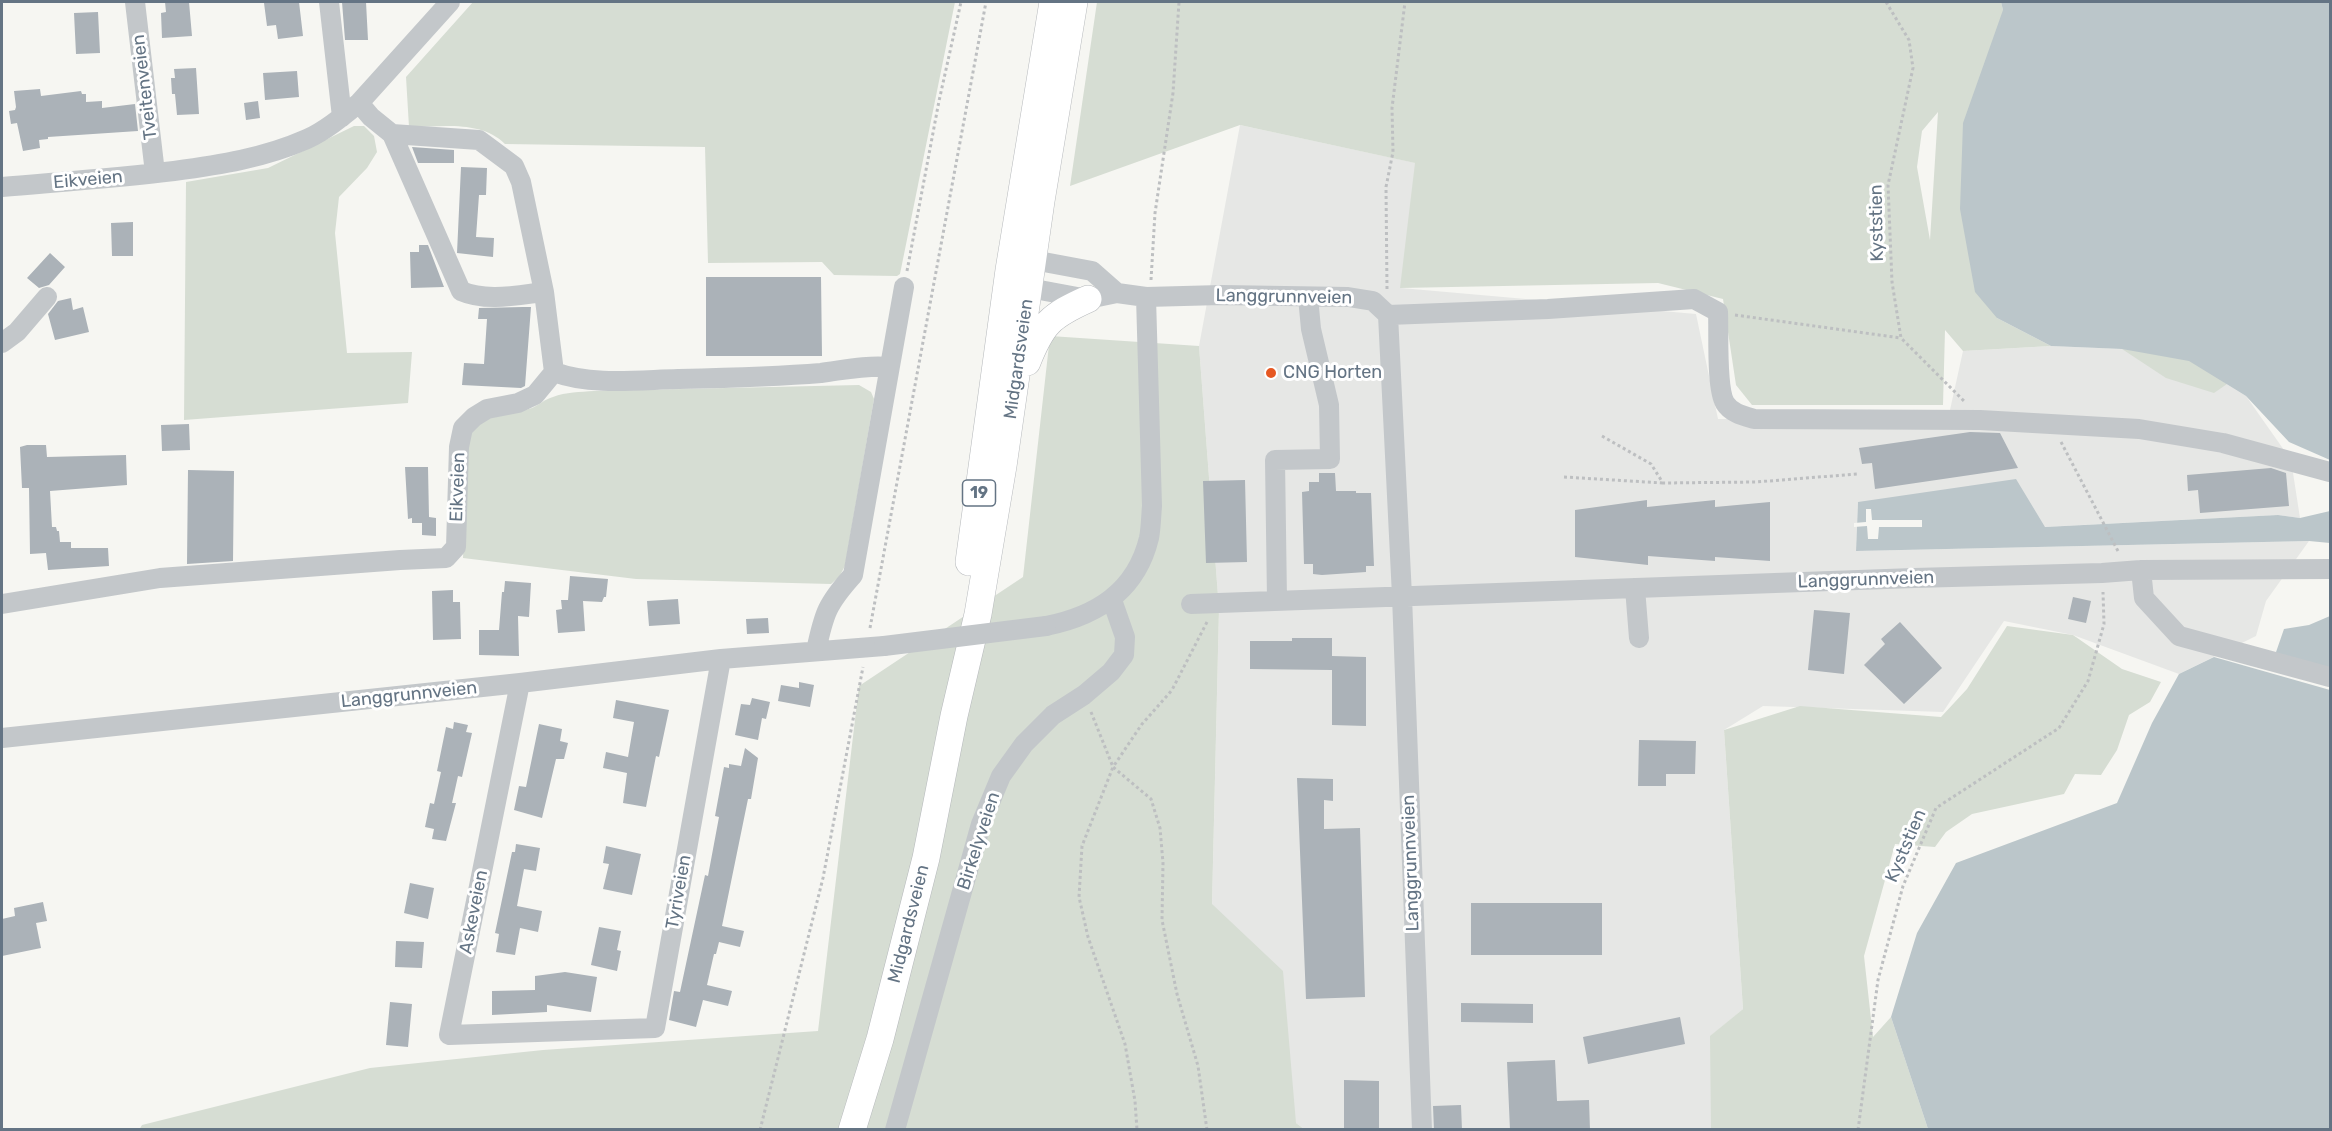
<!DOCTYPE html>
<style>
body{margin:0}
#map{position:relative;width:2332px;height:1131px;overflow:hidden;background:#f6f6f2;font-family:Rubik,sans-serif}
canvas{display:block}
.frame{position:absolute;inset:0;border:3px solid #647484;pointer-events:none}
</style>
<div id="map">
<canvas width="2332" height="1131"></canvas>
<div class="frame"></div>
</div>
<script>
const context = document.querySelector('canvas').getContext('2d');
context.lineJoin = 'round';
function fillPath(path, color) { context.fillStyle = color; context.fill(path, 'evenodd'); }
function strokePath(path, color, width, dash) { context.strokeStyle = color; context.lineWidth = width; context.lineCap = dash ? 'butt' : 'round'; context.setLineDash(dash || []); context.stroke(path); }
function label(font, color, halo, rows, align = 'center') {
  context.font = font + ' Rubik,sans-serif'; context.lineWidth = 6; context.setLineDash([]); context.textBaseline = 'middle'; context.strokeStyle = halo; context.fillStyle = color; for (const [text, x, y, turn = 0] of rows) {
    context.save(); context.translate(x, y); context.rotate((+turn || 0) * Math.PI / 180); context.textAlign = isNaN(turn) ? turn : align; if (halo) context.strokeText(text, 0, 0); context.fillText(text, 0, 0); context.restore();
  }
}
fillPath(new Path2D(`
 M1240 125 1416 163 1401 288 1696 314 1718 419H1948L1963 351 2051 346 2122 349 2189 361 2246 396 2291 460 2300 518 2278 515 2043 527 1858 502 1856 551 2309 541 2266 601 2256 636 2179 674 2073 635 2004 621 1943 712 1763 706 1724 730 1743 1009 1711 1036V1129H1304L1296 1123 1212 905 1219 609 1199 346Z`), '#e6e7e5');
fillPath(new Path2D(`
 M473 2H955L900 274 897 276 834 275 822 262 708 263 705 147 505 144C481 120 441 127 409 127L406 77Z
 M1097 2H2001L2003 10 1997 318 2051 346 1963 351 1945 330 1943 405H1752L1736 385 1723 299 1658 283 1400 288 1415 163 1240 125 1070 186ZM1938 112 1930 240 1917 167 1922 131Z
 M354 126H364L374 136 377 152 367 168 339 197 335 233 347 353 412 352 408 403 184 420 186 182 268 168Z
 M2139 320 2227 384 2214 393 2166 378 2122 349Z
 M1050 336 1199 346 1219 609 1212 904 1283 971 1296 1123 1304 1129 139 1130 142 1125 370 1068 543 1050 818 1031 859 686 1023 577Z
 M859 385 871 392 874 399 845 566 839 577 831 584 636 579 463 558 467 442C480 406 503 417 532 408 539 405 545 399 553 397 566 392 580 392 594 391Z
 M2007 626 2073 635 2122 669 2161 682 2150 702 2129 715 2117 750 2101 775 2075 774 2064 794 1972 814 1946 832 1935 847 1895 844 1864 956 1873 1037 1891 1017 1928 1129H1711L1710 1036 1743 1009 1724 730 1800 706 1941 717 1967 689Z`), '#d6ddd3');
fillPath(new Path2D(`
 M2001 2H2330V460L2289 442 2246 396 2189 361 2122 349 2051 346 1997 318 1975 292 1960 209 1963 123 2003 10Z
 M2016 479 2045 527 2278 515 2300 518 2330 511V543L2309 541 1856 551 1858 502Z
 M2330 616V670L2275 655 2284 629 2309 625Z
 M2214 657 2330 690V1129H1928L1891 1017 1917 933 1956 863 2117 803 2152 723 2179 674Z`), '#bbc6ca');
fillPath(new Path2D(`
 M1866 509H1871L1872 520H1922V527H1879L1878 539H1868L1867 526 1854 527V523L1866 522Z`), '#f6f6f2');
fillPath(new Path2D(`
 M165 2H189L192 36 162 38 161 13 166 12Z
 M299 2 303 36 278 39 276 25 267 26 264 3Z
 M342 2H366L368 40H345Z
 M98 12 100 53 76 54 74 13Z
 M196 68 199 114 177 115 175 94H172L171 78H175L174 69Z
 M297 71 299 97 265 100 263 73Z
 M40 89 41 96 81 91 82 94H86V102L102 101V108L135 104 138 131 48 137V139L39 140 40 148 23 151 17 123 11 124 9 111 15 110 16 107 14 91Z
 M258 101 260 118 246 120 244 103Z
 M412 147 454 150V163H418Z
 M461 167 487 168 486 195H479L476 237 494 238 493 257 457 253Z
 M133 222V256H112L111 223Z
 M419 245H428L444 287 411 288 410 252H419Z
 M50 253 65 267 49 285 39 288 27 278Z
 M706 277H821L822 356H706Z
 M71 298 73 310 83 307 89 332 55 340 48 314 58 301Z
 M523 307H531L525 386 521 388 462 385 464 363 484 364 487 319H478L479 308Z
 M189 424 190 450 162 451 161 425Z
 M1970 432 2000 433 2018 468 1875 489 1872 463 1862 464 1859 448Z
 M27 445H46L47 457 126 455 127 485 50 491 52 527H56L57 531H59L60 542H71V548H108L109 566 48 570 46 553 30 554 29 488H22L20 447Z
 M405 467H428L429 517 436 518V536L422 535V523H412V518L408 519Z
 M2271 468 2286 473 2289 506 2200 513 2198 490 2188 491 2187 475Z
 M188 470 234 471 233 561 187 564Z
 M1319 473H1335L1336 491H1356V493H1371L1374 566H1366V572L1322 575 1313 574V564H1304L1302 492 1309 491V482H1319Z
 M1245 480 1247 562 1206 563 1203 481Z
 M1647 500V507L1715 500V507L1770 502V561L1715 557V561L1648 556V565L1575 557V510Z
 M570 576 608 579 606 597H604L602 602 583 601 585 631 558 633 556 610 562 609 561 600H568Z
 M505 581 531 583 529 617 518 616 519 656 479 655V630H499L502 592H504Z
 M453 590V602H460L461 639 433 640 432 591Z
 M2073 597 2091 601 2086 623 2068 619Z
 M678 599 680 624 649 626 647 601Z
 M1814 610 1850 613 1844 674 1808 670Z
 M768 618 769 633 747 634 746 619Z
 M1900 622 1942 668 1904 704 1864 665 1885 644 1881 639Z
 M1292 638H1332V670L1250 669V641H1292Z
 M1332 656 1366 657V726L1332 725Z
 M799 682 814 685 810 707 778 701 781 685 799 688Z
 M752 698 770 702 766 719 762 718 758 740 735 735 741 704 750 705Z
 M616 700 669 710 659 757 656 756 646 807 623 803 627 773 603 768 606 752 628 757 634 722 613 718Z
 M454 722 468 725 466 732 472 733 462 777 458 776 452 803H456L446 841 432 839 434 829 425 827 430 803 434 804 441 772 437 771 446 727 453 729Z
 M539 724 562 729 560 741 568 743 564 759H556L542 818 514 810 519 786 526 787Z
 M1639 740 1696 741 1695 774H1666V786H1638Z
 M745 748 758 758 751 799H748L722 926 744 931 740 947 719 942 716 954H714L707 985 732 991 728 1006 703 1000 696 1027 669 1020 674 991 680 992 705 875 708 876 719 817 715 816 724 767 729 768V764L741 766Z
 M1297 778 1333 779V801L1324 800V829L1360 828 1365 997 1306 999Z
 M516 844 540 848 536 871 524 869 517 906 542 911 538 932 520 928 515 955 496 952 499 934 495 933 512 852H515Z
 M606 846 641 854 632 895 603 889 609 864 603 863Z
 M410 883 434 888 428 919 404 913Z
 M43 902 47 921 36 923 41 948 2 956V919L15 916 14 908Z
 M1471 903H1602V955H1471Z
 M599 927 621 931 617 950 621 951 617 971 591 965Z
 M396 941 424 942 422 968 395 967Z
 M565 972 597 977 591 1012 547 1005V1012L492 1015V991L535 990V976Z
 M390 1002 412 1004 408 1047 386 1045Z
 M1461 1003 1533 1004V1023L1461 1022Z
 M1680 1017 1685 1044 1588 1064 1583 1037Z
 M1555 1060 1557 1101 1589 1100 1590 1130H1510L1507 1062Z
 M1344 1080 1379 1081V1130H1344Z
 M1461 1105 1462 1130H1434L1433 1106Z`), '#abb2b8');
const highway = new Path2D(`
 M1027 362C1042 324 1050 316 1088 299
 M969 562 1009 270 1053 2
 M852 1130 880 1039 926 858 954 716 978 614 1003 466 1041 201 1074 2`);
strokePath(highway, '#b6b9bc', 28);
strokePath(new Path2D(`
 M1886 2 1909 40 1913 68 1888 185 1892 282 1901 338 1964 401
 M907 271 939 101 961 2
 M1151 280 1155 213 1173 93 1179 2
 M1387 289 1386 187 1393 152 1392 108 1405 2
 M1735 315 1901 338
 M1602 436 1651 464 1663 483 1756 482 1857 474
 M2061 442 2119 553
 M1564 477 1663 483
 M870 628 986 2
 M1091 712 1113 767 1082 846 1079 897 1088 937 1125 1044 1135 1101 1137 1130
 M760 1130 823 878 863 667
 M1207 1130 1198 1066 1177 994 1162 920 1163 863 1160 828 1151 799 1113 767 1142 724 1172 690 1207 622
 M1858 1130 1878 980 1903 886 1936 808 2059 728 2088 681 2104 624 2103 592`), '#bdbfc1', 3, [3, 3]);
strokePath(new Path2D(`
 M135 2 155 173
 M329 2 342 117
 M392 134 461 291C486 302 518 295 544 292
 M2 187C59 182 117 178 174 171 219 165 264 158 307 139 325 131 343 116 359 103L450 2
 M1021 265 1033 260 1092 271 1117 293
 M1020 281 1029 288 1088 299 1117 293 1146 297
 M1388 315 1548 309 1694 299 1718 312C1719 332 1716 388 1725 403 1731 413 1744 416 1754 419L1980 420 2139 429 2223 443 2330 472
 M2 343 17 332 47 297
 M554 372C592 386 638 380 678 379 725 378 773 377 821 373 844 370 866 365 889 367
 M2141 570 2144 598 2179 636 2330 677
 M1635 588 1639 638
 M1277 600 1275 460 1330 459 1329 405 1311 329 1308 297
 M2 604 160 578 400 560 446 558 456 547 459 447 463 428 474 417 487 409 518 403 535 395 554 372 544 292 521 182 514 166 479 140 392 134 371 117 359 103
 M1191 604 1914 578 2102 573 2141 570 2330 569
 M1046 626C1096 616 1136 592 1149 538 1151 528 1151 517 1152 506L1146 297 1221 295 1348 297 1373 301 1388 315 1402 596 1422 1130
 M816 651C824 613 827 604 853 575L904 287
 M520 683 449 1035 655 1028 721 659
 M2 738 520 683 721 659 884 646
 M895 1130 981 824 1001 776 1024 744 1053 715 1084 695 1111 672 1124 655 1125 637 1112 600`), '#c3c7ca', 20);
strokePath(highway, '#fff', 27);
strokePath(new Path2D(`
 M884 646 1046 626`), '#c3c7ca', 20);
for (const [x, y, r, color] of [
 [1271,373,6,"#e65822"]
]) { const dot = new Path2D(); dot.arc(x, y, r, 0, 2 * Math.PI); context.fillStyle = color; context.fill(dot); strokePath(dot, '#fff', 2); }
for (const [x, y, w] of [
 [979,493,33]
]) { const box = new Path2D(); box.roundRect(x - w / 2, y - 13, w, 26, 4.5); context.fillStyle = '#fff'; context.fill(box); strokePath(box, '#647484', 1.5); }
label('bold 16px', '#647484', null, [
 ["19",979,493]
]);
label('18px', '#647484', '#fff', [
 ["Tveitenveien",145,87,-97],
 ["Eikveien",88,180,-5],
 ["Kyststien",1877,223,-91],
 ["Langgrunnveien",1284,297,1],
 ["Midgardsveien",1019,359,-82],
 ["Eikveien",458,487,-88],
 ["Langgrunnveien",1866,580,-2],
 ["Langgrunnveien",409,695,-6],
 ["Birkelyveien",979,841,-72],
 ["Kyststien",1906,846,-67],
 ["Langgrunnveien",1411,863,-92],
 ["Tyriveien",679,892,-80],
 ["Askeveien",474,912,-79],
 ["Midgardsveien",909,924,-76]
]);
label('18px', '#647484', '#fff', [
 ["CNG Horten",1283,373]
], 'left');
</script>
